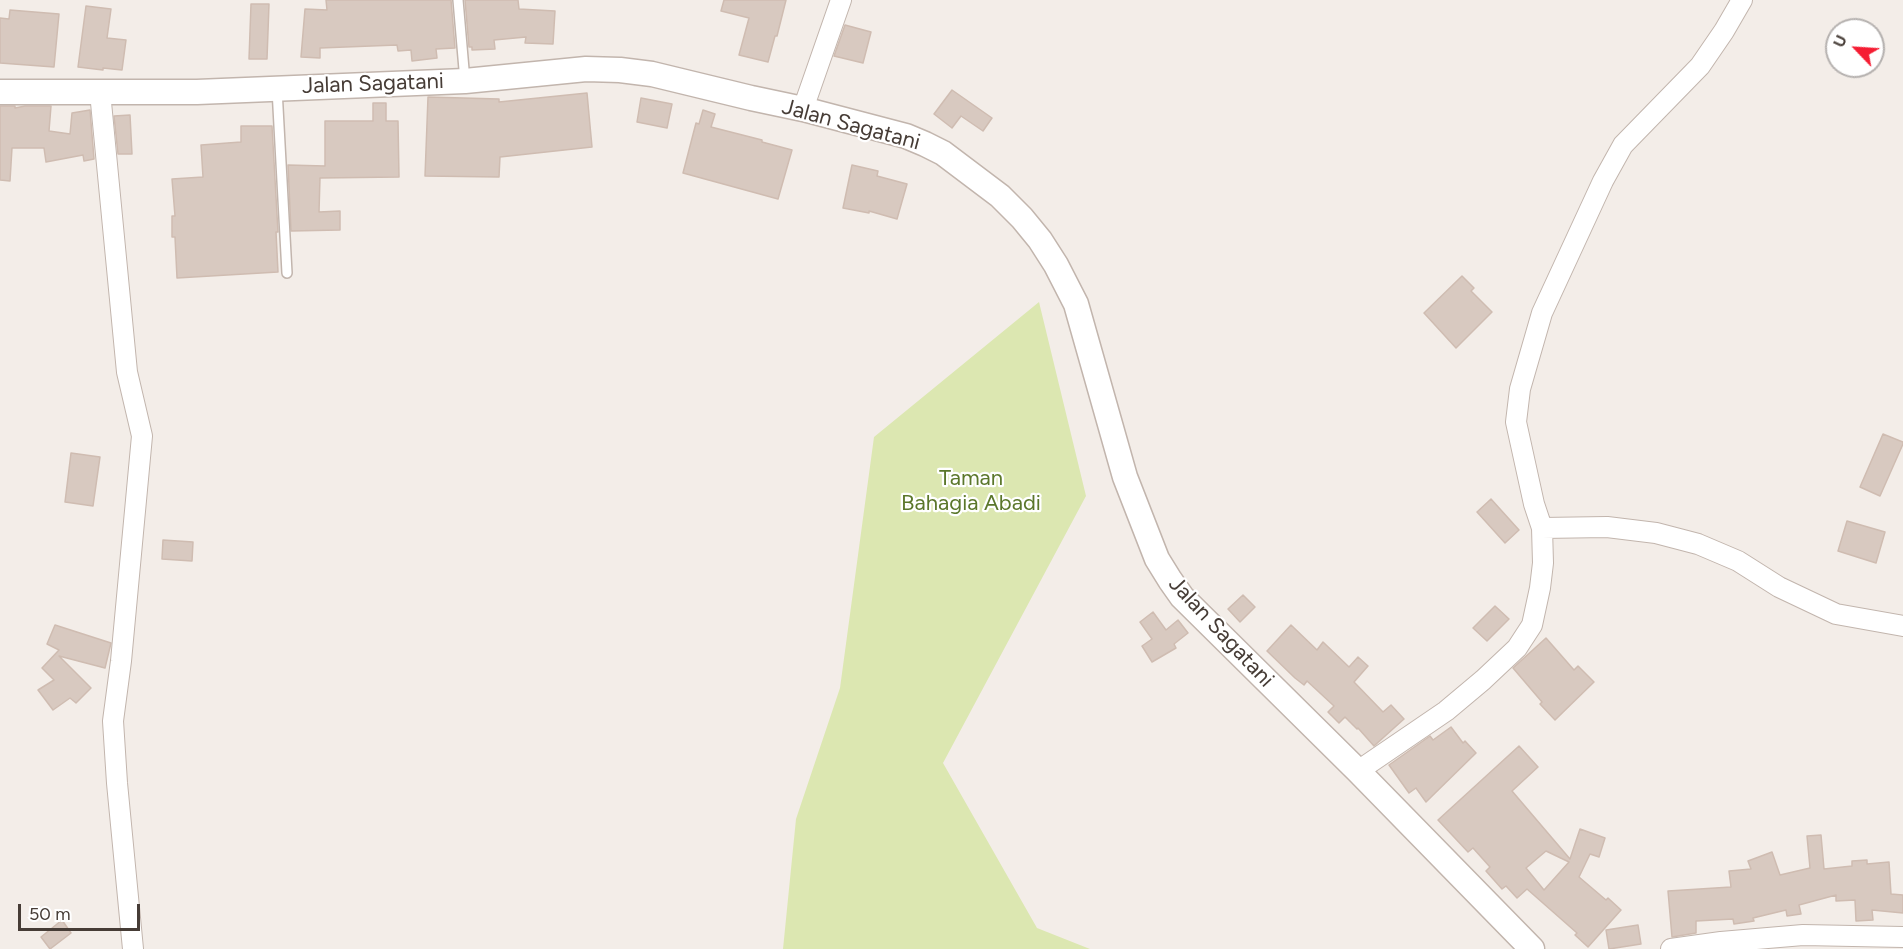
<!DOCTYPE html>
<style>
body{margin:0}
#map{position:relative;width:1903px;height:949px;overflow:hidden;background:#f3ede8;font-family:Figtree,sans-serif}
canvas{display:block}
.north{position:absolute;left:1825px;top:18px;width:60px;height:60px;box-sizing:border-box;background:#fff;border:2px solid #b5b1af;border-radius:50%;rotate:295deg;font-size:16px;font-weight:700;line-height:24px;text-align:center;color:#463c36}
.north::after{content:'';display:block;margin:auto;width:21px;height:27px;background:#f51d33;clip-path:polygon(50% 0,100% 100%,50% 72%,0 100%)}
.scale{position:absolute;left:18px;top:904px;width:122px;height:27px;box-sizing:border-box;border:3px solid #463c36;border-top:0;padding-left:8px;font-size:18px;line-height:21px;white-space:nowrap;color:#463c36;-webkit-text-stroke:4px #fff;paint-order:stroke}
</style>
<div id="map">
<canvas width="1903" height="949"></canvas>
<div class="north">U</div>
<div class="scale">50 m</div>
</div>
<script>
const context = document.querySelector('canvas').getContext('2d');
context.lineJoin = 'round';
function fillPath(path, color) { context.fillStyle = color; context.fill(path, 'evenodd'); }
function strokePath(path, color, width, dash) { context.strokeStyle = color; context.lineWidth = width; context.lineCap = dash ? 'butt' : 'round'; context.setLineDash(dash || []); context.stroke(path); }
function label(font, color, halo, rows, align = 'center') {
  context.font = font + ' Figtree,sans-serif'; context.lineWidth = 4.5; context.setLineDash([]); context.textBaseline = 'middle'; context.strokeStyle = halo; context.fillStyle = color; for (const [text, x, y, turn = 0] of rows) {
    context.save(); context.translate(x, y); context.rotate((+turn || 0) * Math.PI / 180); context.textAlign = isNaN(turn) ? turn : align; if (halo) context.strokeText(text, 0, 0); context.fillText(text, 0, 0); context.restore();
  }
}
fillPath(new Path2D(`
 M1039 302 1086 496 943 763 1037 928 1090 949H783L796 819 840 688 874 437Z`), '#dce7b1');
const building = new Path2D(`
 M326 0H451L455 48 436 49 437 58 412 61 411 50 398 51 397 45 320 48V58L301 57 305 9 327 10Z
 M465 0H518L519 9 555 11 553 44 525 43 526 37 494 40 495 49 472 50V47H469Z
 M724 0H786L777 36H775L768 62 739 55 749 18 721 11Z
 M251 4H269L267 59H249Z
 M86 6 111 9 107 38 126 40 122 70 103 68V70L78 67Z
 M10 10 59 14 54 67 0 63V18L9 19Z
 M845 25 871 32 863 63 834 56Z
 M952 90 992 118 983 131 961 116 952 128 934 114Z
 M587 93 592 147 500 157 499 177 425 176 428 97 499 99V102Z
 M641 98 672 104 667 128 637 122Z
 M373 103H386V121H398L399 177 320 178 319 212 340 211V230L291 231 288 165 325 166V121H373Z
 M0 106H15V108L25 106H51L49 131 70 134 72 113 90 110 94 159 84 161 83 155 46 162 44 148H12L10 181 0 180Z
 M703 110 715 114 711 127 762 140V142L792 150 778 199 683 173 696 123 699 124Z
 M130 115 132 154H118L114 116Z
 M241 126H272L278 232H276L278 272 177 278 175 237H172V216H175L172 179 203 177 201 145 241 142Z
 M852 165 878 171 877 176 907 184 897 219 869 211V213L843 208Z
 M1462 276 1474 288 1471 291 1492 312 1456 348 1424 313Z
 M1883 434 1903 442V444L1880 496 1860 487Z
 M71 453 100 457 93 506 65 502Z
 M1491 499 1519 530 1505 543 1477 512Z
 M1847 521 1885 532 1876 563 1838 551Z
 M163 540 193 542 192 561 162 559Z
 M1243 595 1255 607 1240 622 1228 609Z
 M1495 606 1509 619 1487 641 1473 628Z
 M1153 612 1166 630 1178 620 1188 633 1174 644 1176 648 1152 662 1142 646 1152 639 1140 622Z
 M55 625 111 643 105 668 59 656 91 688 76 703 70 698 53 710 38 690 54 680 42 668 59 650 47 644Z
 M1291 625 1317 650 1323 642 1349 667 1358 657 1368 666 1354 682 1383 712 1391 705 1404 719 1374 746 1358 728 1357 729 1345 717 1339 723 1328 712 1334 706 1307 681 1304 685 1295 678 1267 651Z
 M1546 638 1574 670 1578 666 1594 682 1555 720 1540 704 1542 702 1513 668Z
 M1451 727 1463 743 1465 741 1476 753 1426 802 1416 788 1409 793 1389 765 1430 736 1433 740Z
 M1519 746 1538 767 1512 791 1570 859 1580 829 1605 838 1599 857 1590 854 1579 877 1606 900 1608 898 1621 910 1588 947 1575 935 1577 933 1527 889 1517 898 1506 886 1502 889 1486 871 1490 867 1473 848 1468 852 1438 820ZM1546 851 1569 862 1544 890 1526 868Z
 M1821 835 1824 869 1852 866V861L1867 860V864L1889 862 1891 894 1903 895V913L1872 910 1873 920 1856 921 1855 900 1836 901V895L1799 905 1801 914 1787 916 1786 910 1753 918 1754 921 1734 924 1733 919 1696 921V933L1672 937 1668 891 1731 887 1729 871 1751 869 1748 861 1772 852 1780 875 1810 868 1807 836Z
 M62 920 71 933 50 949 41 937Z
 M1638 925 1641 944 1609 949 1606 930Z`);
fillPath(building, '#d8c9c0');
strokePath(building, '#cfbcb1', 1.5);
const service = new Path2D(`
 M458 0 465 81
 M277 89 287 273`);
const minor = new Path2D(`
 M100 92 127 372 142 436 121 661 113 721 117 783 133 949
 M803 109 841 0
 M1542 528 1607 527 1656 533 1698 544 1738 561 1779 587 1836 614 1903 626
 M1358 771 1446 711 1483 680 1517 648 1532 625 1540 588 1543 563 1542 528 1534 504 1516 422 1520 389 1542 313 1603 181 1623 145 1700 66 1724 31 1742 0
 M1671 949 1721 942 1803 935 1903 937`);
const tertiary = new Path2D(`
 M0 92H197L465 81 586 69 620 70 652 74 751 98 803 109 906 136 925 144 943 153 1000 196 1022 218 1040 240 1056 265 1076 304 1125 477 1157 559 1170 580 1182 597 1358 771 1532 949`);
strokePath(service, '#c2b5ad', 12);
strokePath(minor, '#c2b5ad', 22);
strokePath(tertiary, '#c2b5ad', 27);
strokePath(service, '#fff', 9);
strokePath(minor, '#fff', 20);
strokePath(tertiary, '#fff', 24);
label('22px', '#463c36', '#fff', [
 ["Jalan Sagatani",373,84,-2],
 ["Jalan Sagatani",851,125,15],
 ["Jalan Sagatani",1221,632,47]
]);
label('22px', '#5b772b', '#fff', [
 ["Taman",971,479],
 ["Bahagia Abadi",971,504]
]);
</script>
